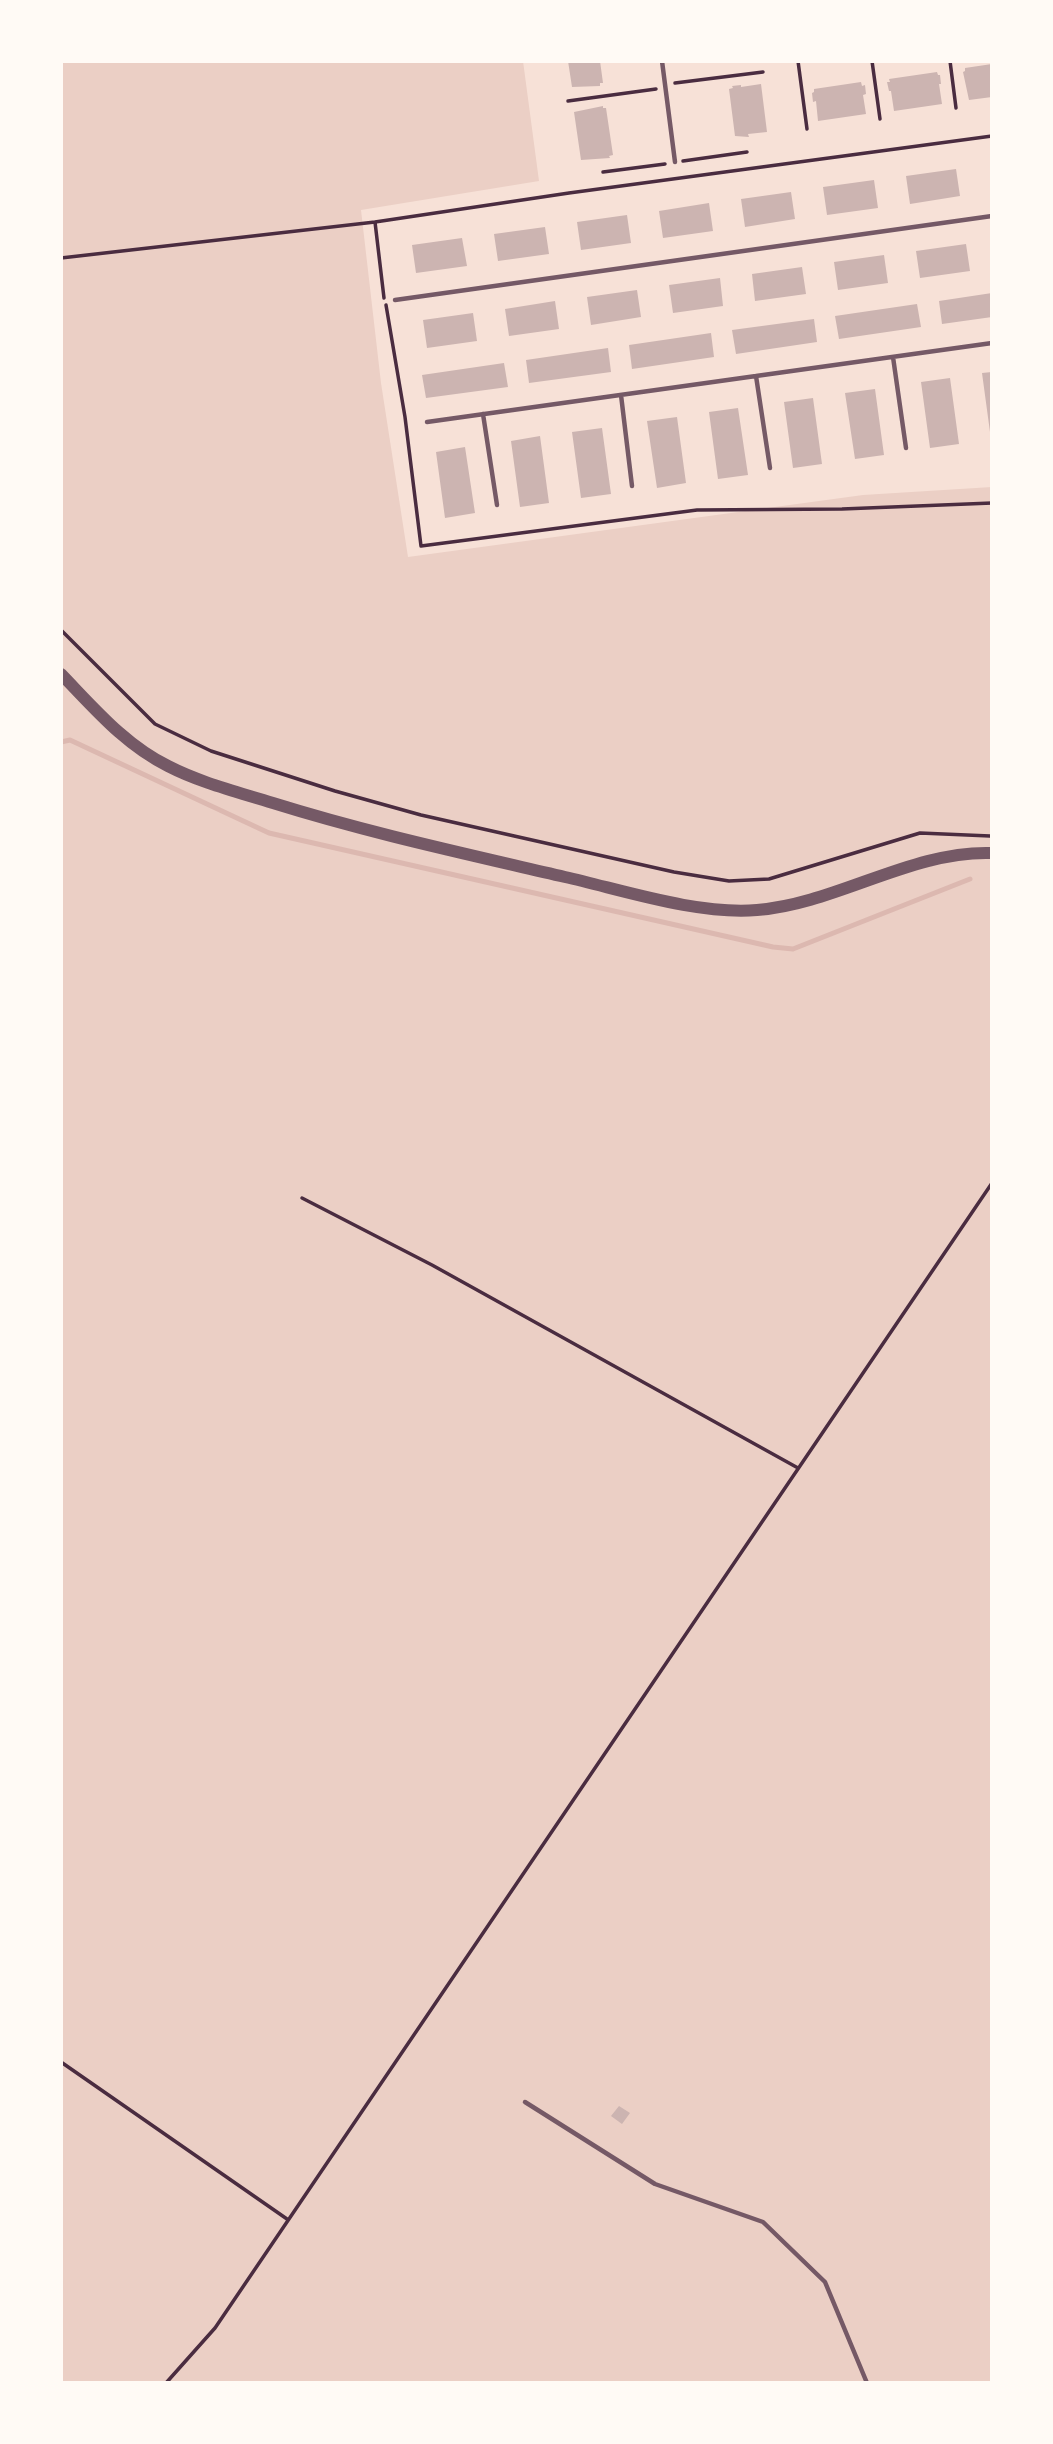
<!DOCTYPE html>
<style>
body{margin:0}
#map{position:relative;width:1053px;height:2444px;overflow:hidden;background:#f7e1d7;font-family:Lato,sans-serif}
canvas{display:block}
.frame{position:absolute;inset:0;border:63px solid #fffaf5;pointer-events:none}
</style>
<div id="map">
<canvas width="1053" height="2444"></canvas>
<div class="frame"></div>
</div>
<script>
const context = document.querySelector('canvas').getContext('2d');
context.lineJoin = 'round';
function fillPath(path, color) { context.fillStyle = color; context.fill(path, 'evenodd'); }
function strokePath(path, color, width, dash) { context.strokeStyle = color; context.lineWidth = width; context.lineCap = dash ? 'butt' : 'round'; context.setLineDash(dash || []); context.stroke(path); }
fillPath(new Path2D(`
 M61 61H523L539 181 361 210 381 383 408 557 863 495 992 487V2383H61Z`), '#ebcfc5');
strokePath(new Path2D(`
 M61 742 70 740 269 833 773 947 793 949 970 879`), '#dcb8b0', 5);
fillPath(new Path2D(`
 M568 61H600L603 83H600V86L572 87Z
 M992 64V97L969 100 963 72 965 71V68Z
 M937 72 938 75H940L941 84H939L942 104 894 111 891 91H889L887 82H890L889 79Z
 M861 82 862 86 865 85 866 94 863 95 866 114 818 121 816 101 813 102 812 93 814 92V89Z
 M761 84 767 132 748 134 749 137 735 136 729 89 733 88 732 86 741 85V87Z
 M603 106V108H606L613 155 609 156 610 158 581 160 574 112Z
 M956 169 960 196 910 204 906 176Z
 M874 180 878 208 827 215 823 187Z
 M791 192 795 219 745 227 741 199Z
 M709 203 713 231 663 238 659 211Z
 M627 215 631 243 581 250 577 222Z
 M545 227 549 254 498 261 494 234Z
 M462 238 467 266 416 273 412 245Z
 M966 244 970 271 920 278 916 251Z
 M884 255 888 283 838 290 834 262Z
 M802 267 806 294 755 301 752 274Z
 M720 278 723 306 673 313 669 285Z
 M637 290 641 317 591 325 587 297Z
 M992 293V317L942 324 939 301Z
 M555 301 559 329 509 336 505 309Z
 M917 304 921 327 839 339 835 316Z
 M473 313 477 341 427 348 423 320Z
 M814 319 817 342 736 354 732 330Z
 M711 333 714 357 632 369 629 345Z
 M608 348 611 372 529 383 526 360Z
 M504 363 508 387 426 398 422 375Z
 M992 372V432H990L982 373Z
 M950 378 959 444 930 448 921 382Z
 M875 389 884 455 855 459 845 393Z
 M813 398 822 464 793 468 784 402Z
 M738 408 748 475 718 479 709 412Z
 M677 417 686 483 657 488 647 421Z
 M602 428 611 494 581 498 572 432Z
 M540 436 549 503 520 507 511 441Z
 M465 447 475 513 445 518 436 452Z
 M619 2106 630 2113 622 2124 611 2116Z`), '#ccb4b1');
strokePath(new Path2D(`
 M798 61 807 129
 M872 61 880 119
 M950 61 956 108
 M675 83 763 72
 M568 101 656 89
 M683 161 747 152
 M603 172 665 164
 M375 222 569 193 992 136
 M61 258 375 222 384 298
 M386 305 405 417 421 546 697 510 842 509 992 503
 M61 630 155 724 211 751 335 791 421 815 674 872 729 881 769 879 920 833 990 836
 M302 1198 432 1265 798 1468
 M61 2062 287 2219
 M166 2383 215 2328 992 1183`), '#4a2c40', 3.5);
strokePath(new Path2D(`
 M662 61 675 162
 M395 300 992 216
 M893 357 906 448
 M756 376 770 468
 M621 395 632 486
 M483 414 497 505
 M427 422 992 343
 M525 2102 655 2184 763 2222 825 2282 867 2383`), '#755966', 4.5);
strokePath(new Path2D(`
 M61 674C94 708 125 745 168 766 201 783 238 792 273 803 369 833 467 854 565 877 623 890 697 915 757 910 836 904 912 850 992 853`), '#755966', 12);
</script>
